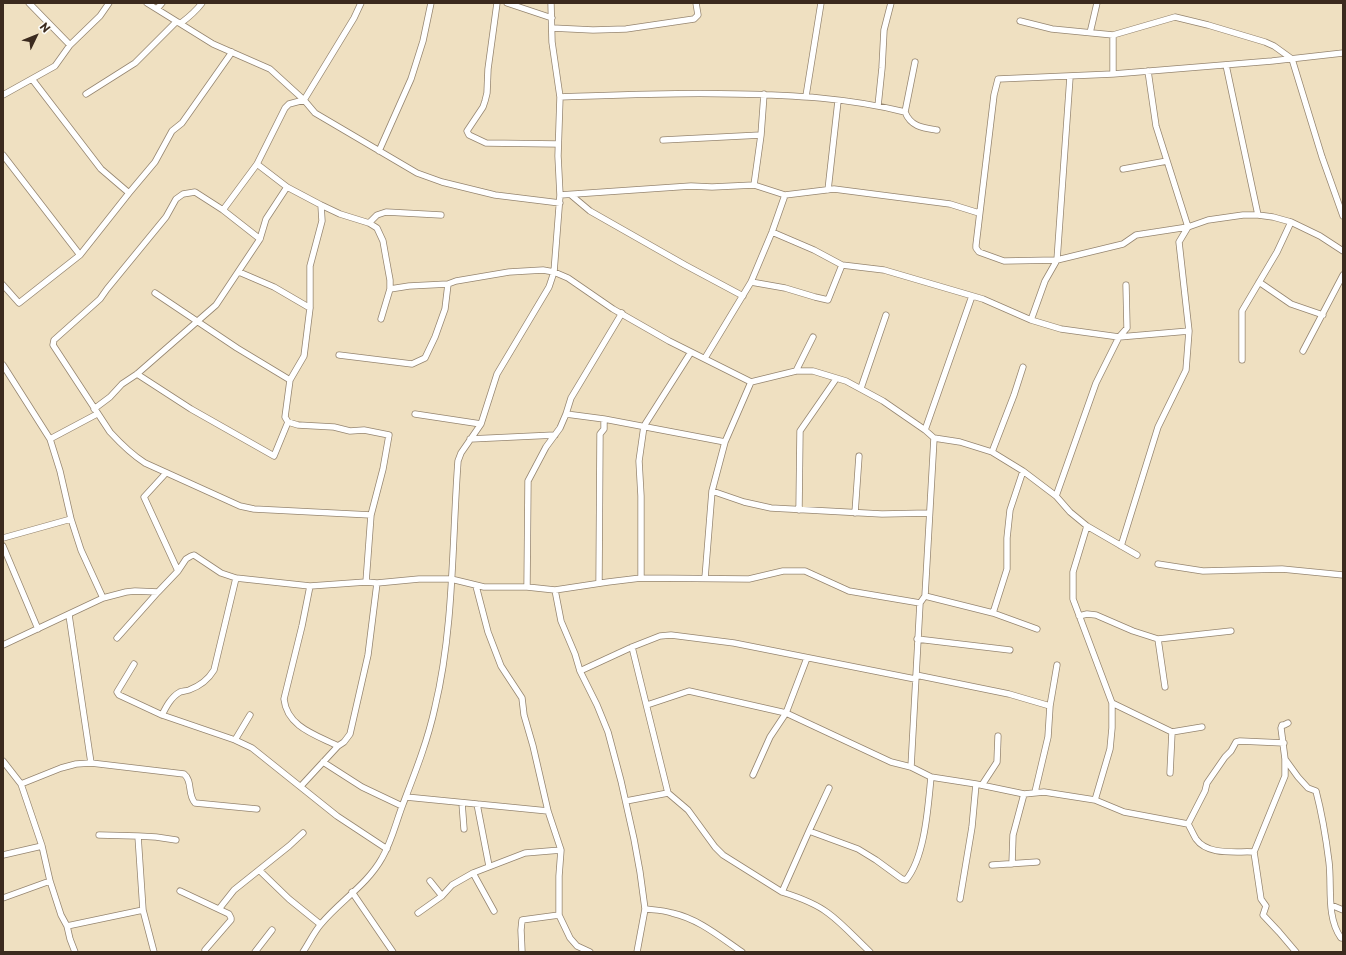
<!DOCTYPE html>
<style>
body{margin:0}
#map{position:relative;width:1346px;height:955px;overflow:hidden;background:#efe0c1;font-family:"Playpen Sans",sans-serif}
canvas{display:block}
.frame{position:absolute;inset:0;border:4px solid #3b2a1e;pointer-events:none}
.north{position:absolute;left:16px;top:16px;width:40px;height:40px;-webkit-text-stroke:3px #fdfcf7;paint-order:stroke;rotate:47deg;font-size:11px;font-weight:700;line-height:16px;text-align:center;color:#3b2a1e}
.north::after{content:'';display:block;margin:auto;width:14px;height:18px;background:#3b2a1e;clip-path:polygon(50% 0,100% 100%,50% 72%,0 100%)}
</style>
<div id="map">
<canvas width="1346" height="955"></canvas>
<div class="frame"></div>
<div class="north">N</div>
</div>
<script>
const context = document.querySelector('canvas').getContext('2d');
context.lineJoin = 'round';
function strokePath(path, color, width, dash) { context.strokeStyle = color; context.lineWidth = width; context.lineCap = dash ? 'butt' : 'round'; context.setLineDash(dash || []); context.stroke(path); }
const street = new Path2D(`
 M29 3 70 45
 M147 3 213 44 270 69 304 100 315 113 417 173 442 182 495 195 560 203
 M497 3 488 69 487 93 485 101 483 107 467 131 469 135 486 143 558 144
 M507 3 552 18
 M157 9 162 3
 M1020 21 1052 29 1113 35 1175 17 1208 25 1265 42 1274 46 1292 59 1322 157 1343 216
 M552 28 593 30 626 29 694 19 698 15 696 3
 M1090 33 1097 3
 M1343 53 1272 61 1113 74 998 79 994 95 976 245V248L979 252 1004 261 1057 260 1123 244 1136 235 1188 227 1208 220 1243 215H1258L1273 217 1291 222 1320 236 1343 251
 M1226 65 1258 215
 M1113 74V35
 M32 79 101 169 129 193
 M86 94 135 63 176 22 181 23C189 17 196 11 202 3
 M3 95 55 66 70 45 100 16 109 3
 M806 96 821 3
 M560 97C618 95 677 92 736 94 793 95 849 98 905 112 911 127 923 128 937 130
 M878 106 882 68 884 30 891 3
 M905 112 915 62
 M663 140 761 135
 M379 151 411 79 423 41 431 3
 M3 155 80 255
 M257 164 287 187 321 205 340 214 369 223 377 228 383 241 386 258 390 280V289L409 286 448 284 456 281 509 272 543 270 554 272 568 278 613 309 669 341 751 382 796 371H813L846 381 883 401 925 430 934 438 960 442 992 452 1023 471 1056 496 1070 512 1087 526 1137 555
 M1123 169 1167 161
 M754 185 761 135 764 94
 M828 190 838 101
 M560 195 691 186 712 187 754 185 785 195 834 189 950 204 979 213
 M571 195 590 211 685 265 743 296
 M321 205 322 221 310 266V308L304 356 290 380 285 417 288 422 298 425 334 427 350 431 364 430 389 435 383 469 371 515 366 582
 M223 210 257 164 285 108 289 104 304 100 354 18 361 3
 M369 223 377 215 386 212 441 215
 M772 232 814 250 842 265
 M260 239 223 210 195 192 183 194 176 199 166 217 107 289 100 299 54 340 53 345 110 432C121 444 131 454 145 463L240 506 254 509 371 515
 M239 272 274 287 310 308
 M751 282 785 288 815 297 828 300 842 265 884 270 983 299 1031 320 1061 329 1119 337 1189 331
 M1259 282 1291 304 1323 315
 M3 285 19 303 80 255 129 193 155 162 172 131 182 123 232 52
 M155 293 237 348 290 380
 M381 319 390 289
 M1031 320 1045 281 1057 260 1070 77
 M1303 351 1343 275
 M339 355 412 364 425 358 435 337 445 309 448 284
 M705 358 751 282 772 232 785 195
 M1242 360V311L1277 252 1291 222
 M3 365 50 439 60 471 71 519 81 550 103 598
 M796 371 813 337
 M137 374 191 409 274 456 288 422
 M861 388 886 315
 M94 409 110 397 122 384 137 374 216 305 260 239 266 219 287 187
 M415 414 481 424
 M566 414 604 419 725 442
 M925 430 972 296
 M50 439 97 414
 M470 439 555 435
 M992 452 1014 395 1023 367
 M166 473 144 497 178 571
 M712 491 744 502 771 508 882 514 929 513
 M1056 496 1096 383 1119 337 1127 328 1126 285
 M799 510 800 431 836 379
 M855 513 859 456
 M1087 526 1073 572V599L1112 703V728L1110 749 1095 800
 M3 538 71 519
 M3 546 38 629
 M1121 546 1158 427 1186 370 1189 331 1179 242 1188 227 1156 126 1148 71
 M1158 564 1203 571 1282 569 1343 575
 M641 578V496L639 461 644 426 691 352
 M705 578 712 491 725 442 751 382
 M599 583 600 434 604 429V419
 M310 586 302 626 284 699C287 727 316 735 338 746L344 742 350 734 368 655 377 583
 M476 586 488 632 501 666 522 698 524 715 533 746 548 811 561 850 559 876V915L570 938 577 946 590 952
 M527 587 528 481 546 447 560 428 566 414 571 398 622 313
 M555 590 561 621 575 654 580 671 597 705 608 732 621 781 634 839 640 872 645 909 637 952
 M925 596 993 613 1037 629
 M993 613 1007 569V538L1010 510 1023 471
 M69 615 91 763
 M1079 616 1087 614 1096 615 1133 631 1158 639 1231 631
 M117 638 158 592
 M917 639 1010 650
 M1158 639 1165 687
 M3 645 103 598 126 592 135 591 158 592 178 571 186 559 191 556 194 555 221 573 236 578 310 586 366 582 377 583 419 579H451L484 587H527L555 590 608 582 641 578 749 579 783 571H805L849 591 920 603
 M632 647 668 793
 M134 664 117 692 119 695 162 715 235 740 252 748 337 816 387 849
 M580 671 632 647 660 636 671 635 734 643 915 679
 M916 675 1009 694 1050 706
 M1112 703 1172 732 1202 727
 M647 705 689 691 786 713 891 762 911 767 931 777 976 784 1024 794 1044 792 1095 800 1124 812 1188 824C1191 829 1193 834 1196 839 1208 856 1236 851 1254 852
 M162 715C166 707 171 697 180 692 182 691 186 691 189 690 200 686 208 680 214 670L236 578
 M1288 723 1284 725H1282L1281 728 1285 759 1298 777 1308 788 1316 791C1322 814 1326 838 1329 862 1332 886 1326 917 1341 938H1343
 M235 740 250 715
 M1285 759V776L1254 852 1261 899 1266 906 1263 915 1279 932 1296 952
 M3 761 21 784 42 846 50 881 61 915 67 926 70 939 75 952
 M323 762 362 787 402 806
 M911 767 920 603 925 596 934 438
 M1170 773 1172 732
 M753 775 770 737 786 713 807 658
 M21 784 61 768 76 764 91 763 184 774C193 781 187 794 195 803L257 809
 M982 785 997 762 998 736
 M301 786 338 746
 M1035 792 1048 737 1050 706 1057 665
 M406 797 548 811
 M626 801 668 793 688 810 715 847 723 855 782 892C798 897 815 903 828 913 843 924 856 939 870 952
 M462 803 464 829
 M477 804 489 866
 M1188 824 1205 791 1207 783 1225 757 1231 751 1236 742 1240 741 1284 743
 M809 831 858 849 876 860 902 879 906 880C925 857 928 807 931 777
 M99 835 138 836 143 910 154 952
 M138 836 156 837 176 840
 M3 855 42 846
 M1012 864 1013 835 1024 794
 M992 865 1037 862
 M259 870 289 899 320 924
 M473 873 494 911
 M430 881 442 896
 M180 891 229 914 231 918V920L205 950
 M352 892 393 952
 M782 892 809 831 829 788
 M3 898 50 881
 M960 899 972 827 976 784
 M1331 905 1343 910
 M219 909 234 890 289 846 303 833
 M645 909C654 910 663 910 672 913 699 919 720 937 742 952
 M418 913 442 896 452 885 473 873 525 853 561 850
 M67 926 143 910
 M255 952 272 930
 M303 952C309 943 314 932 321 924 340 901 367 885 382 858 392 841 396 822 403 804 415 773 428 740 435 707 454 628 452 541 458 461L461 453 481 424 497 374 549 287 554 272 560 195 558 156 560 97 552 42 551 3
 M522 952 521 930 522 920 559 915`);
strokePath(street, '#958570', 7);
strokePath(street, '#fff', 5.5);
</script>
